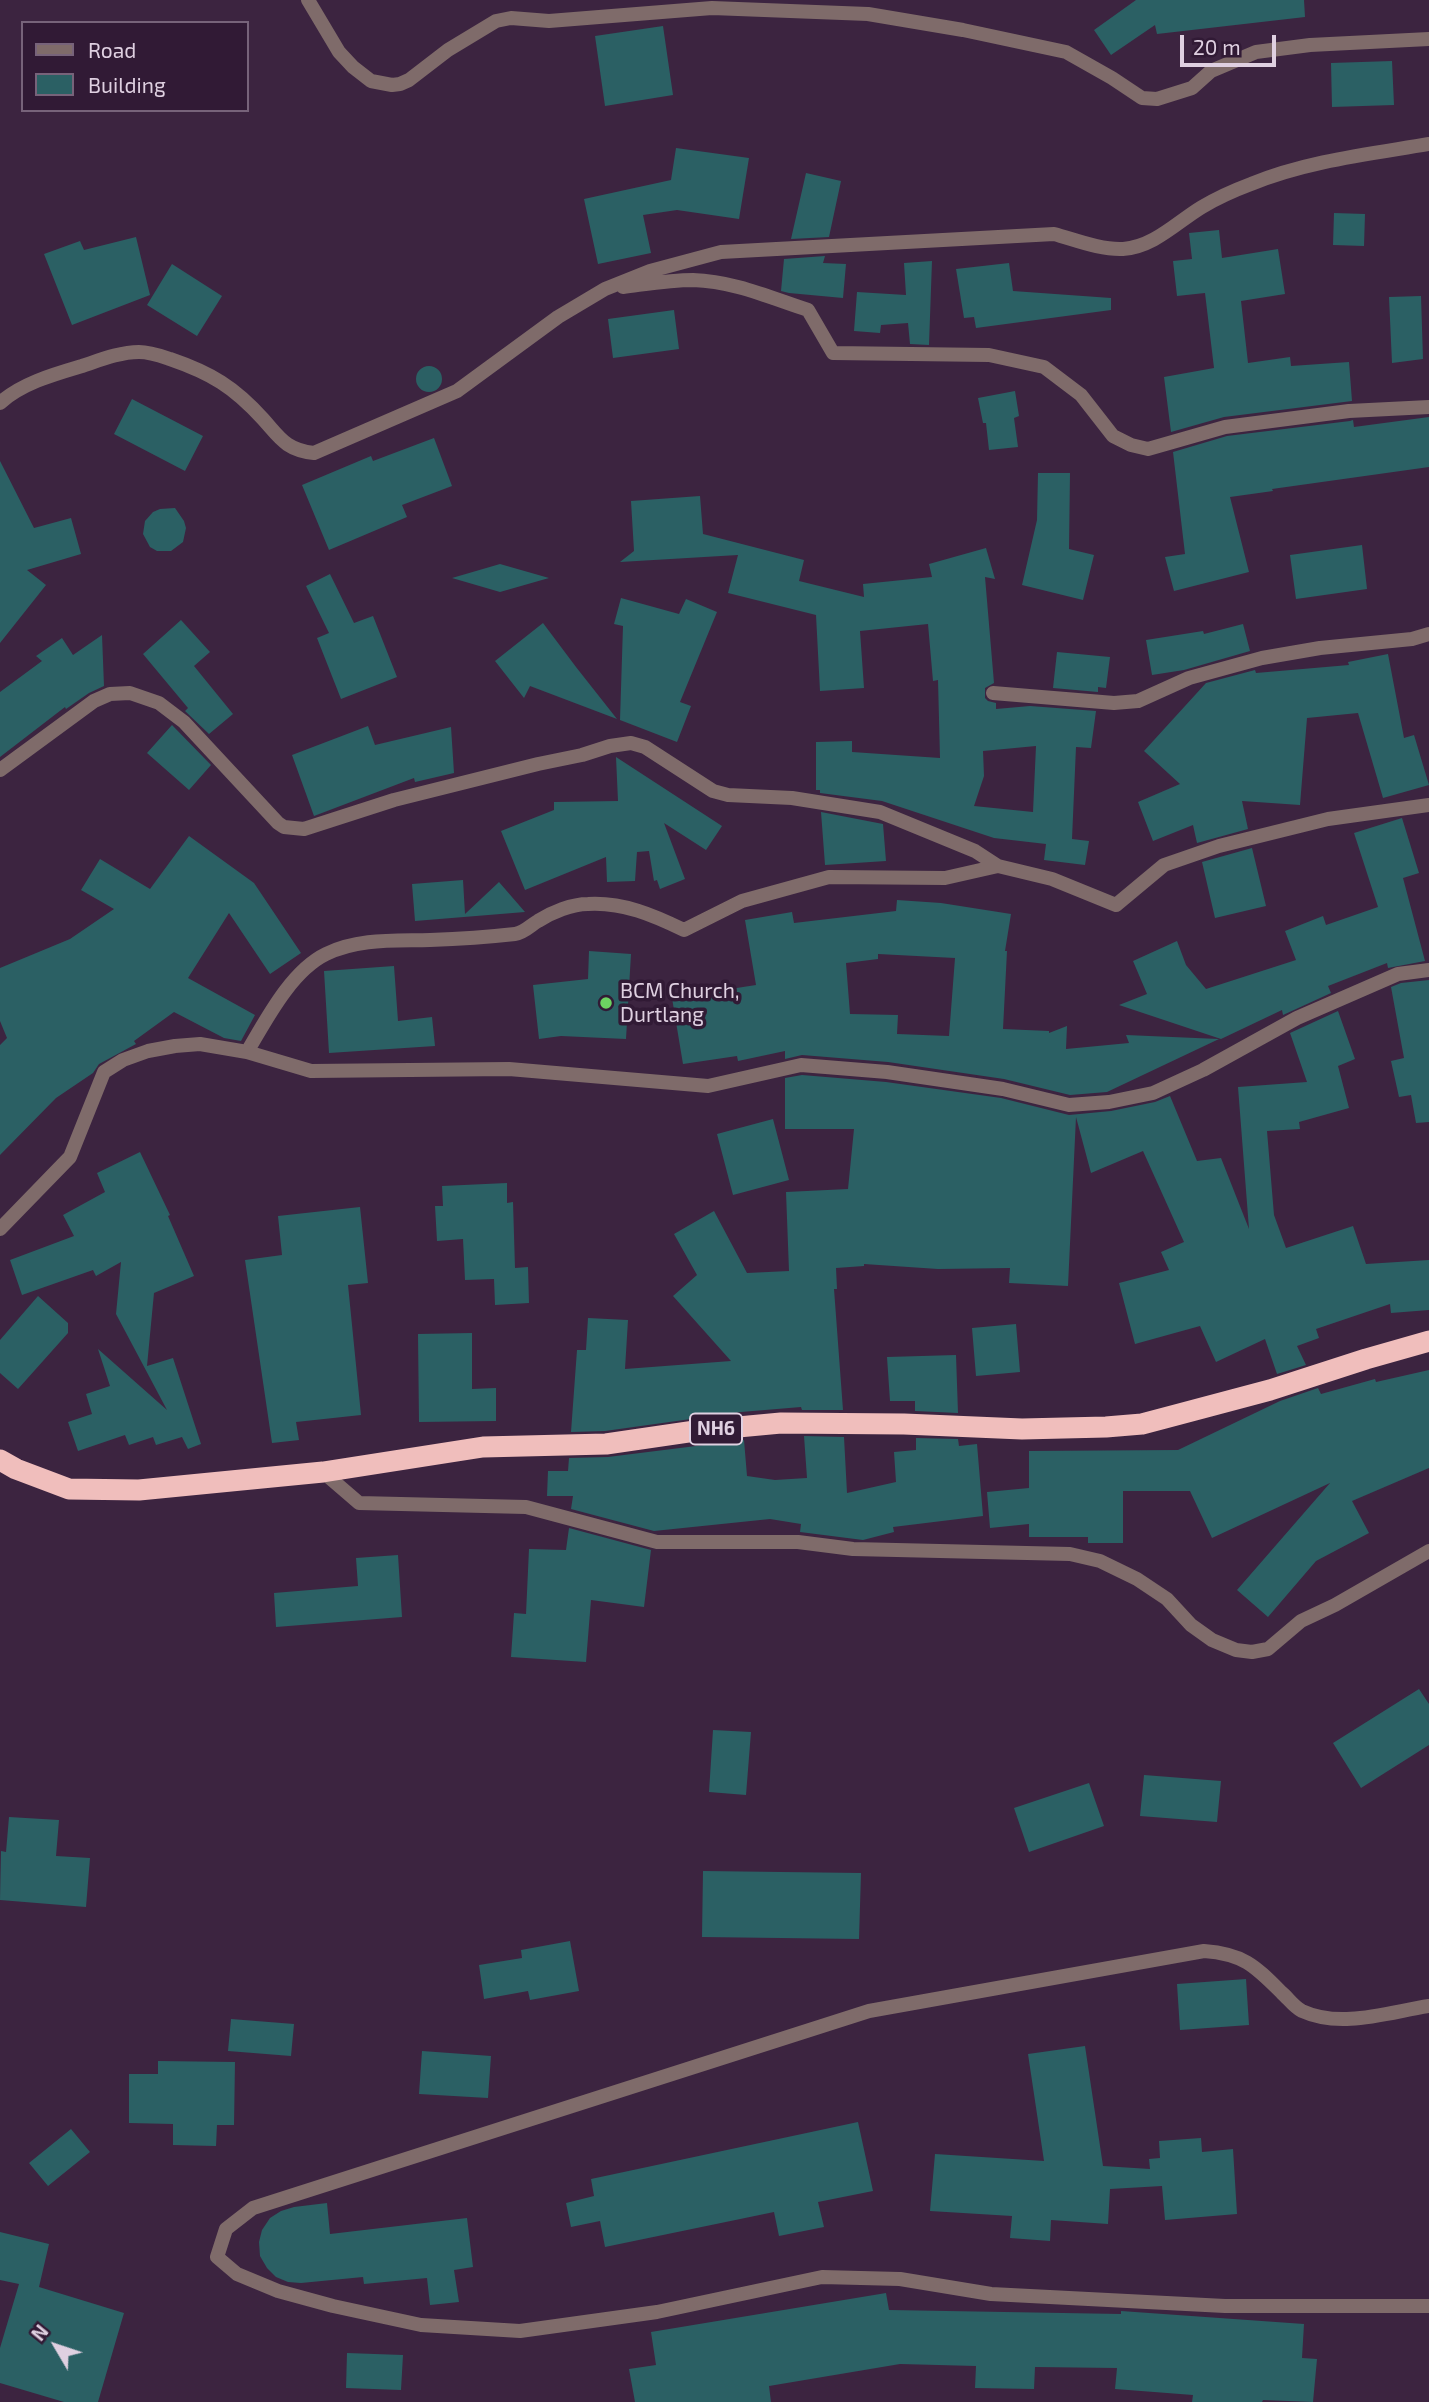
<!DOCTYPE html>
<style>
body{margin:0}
#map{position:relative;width:1429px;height:2402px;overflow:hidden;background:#3c2440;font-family:"Exo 2",sans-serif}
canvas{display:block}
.legend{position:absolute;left:21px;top:21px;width:228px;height:91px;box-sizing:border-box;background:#311a35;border:2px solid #77637a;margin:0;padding:9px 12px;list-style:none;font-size:21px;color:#dfd0e1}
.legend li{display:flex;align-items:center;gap:14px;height:35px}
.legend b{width:35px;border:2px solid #77637a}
.north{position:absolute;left:21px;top:2311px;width:70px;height:70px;-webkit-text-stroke:5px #311a35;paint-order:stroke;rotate:309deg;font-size:19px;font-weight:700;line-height:28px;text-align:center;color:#dfd0e1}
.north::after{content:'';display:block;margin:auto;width:24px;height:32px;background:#dfd0e1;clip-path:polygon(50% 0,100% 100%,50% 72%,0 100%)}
.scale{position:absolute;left:1180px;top:35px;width:96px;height:32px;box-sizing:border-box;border:4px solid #dfd0e1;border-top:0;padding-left:9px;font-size:21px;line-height:24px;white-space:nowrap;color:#dfd0e1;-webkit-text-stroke:5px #311a35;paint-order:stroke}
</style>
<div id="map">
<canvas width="1429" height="2402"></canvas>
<ul class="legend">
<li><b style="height:9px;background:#7f6b6a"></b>Road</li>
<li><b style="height:19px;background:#2b6064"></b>Building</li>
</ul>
<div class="north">N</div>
<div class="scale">20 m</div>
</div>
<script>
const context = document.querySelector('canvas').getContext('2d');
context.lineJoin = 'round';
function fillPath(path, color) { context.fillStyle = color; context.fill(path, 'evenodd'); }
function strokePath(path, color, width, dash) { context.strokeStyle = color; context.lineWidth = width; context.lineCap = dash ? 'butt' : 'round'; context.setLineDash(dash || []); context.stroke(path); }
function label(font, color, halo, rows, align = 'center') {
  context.font = font + ' "Exo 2",sans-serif'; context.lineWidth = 7; context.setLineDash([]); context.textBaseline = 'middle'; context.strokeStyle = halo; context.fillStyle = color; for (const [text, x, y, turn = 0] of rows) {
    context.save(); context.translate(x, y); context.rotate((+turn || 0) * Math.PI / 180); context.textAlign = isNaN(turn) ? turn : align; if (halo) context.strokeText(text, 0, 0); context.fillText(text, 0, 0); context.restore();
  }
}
fillPath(new Path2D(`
 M1136 0H1304L1305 17 1157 34 1155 25 1111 55 1094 30Z
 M663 26 673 95 605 106 595 36Z
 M1392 61 1394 105 1332 107 1331 63Z
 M676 148 749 158 739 219 677 210 643 215 651 253 598 264 584 199 671 180Z
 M806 173 841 181 829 237 791 239Z
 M1334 213 1365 214 1364 246 1333 245Z
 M1219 230 1222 258 1278 249 1285 294 1241 301 1248 363 1290 357 1291 366 1349 362 1352 401 1224 417 1171 432 1164 377 1214 368 1205 293 1177 296 1173 261 1192 259 1189 233Z
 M136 237 150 295 72 325 44 254 80 241 84 250Z
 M825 256 823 263 846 264 843 298 789 293 781 291 784 259Z
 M932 261 929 345 910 344 908 323 881 325 880 333 854 331 857 292 906 295 904 263Z
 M1009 263 1013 291 1111 298V310L976 328 974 317 964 318 956 269Z
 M172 264 222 296 197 336 147 305Z
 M1421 296 1423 359 1392 363 1389 297Z
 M674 310 679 349 613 358 608 319Z
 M416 379a13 13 0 1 1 26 0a13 13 0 1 1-26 0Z
 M1015 391 1019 416 1014 418 1018 447 989 450 986 423H983L978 398Z
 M132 399 203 436 185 471 114 434Z
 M1429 417V467L1272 489 1273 491 1230 497 1249 572 1174 591 1165 557 1185 554 1173 452 1227 436 1350 421 1353 420 1354 427Z
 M434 438 452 486 402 505 407 517 329 550 302 485 371 456 373 461Z
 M0 461 34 528 71 518 81 554 27 570 46 585 0 643Z
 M1038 473H1070L1069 549 1094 555 1083 600 1022 585 1037 520Z
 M700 496 703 534 804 560 799 581 864 597 863 584 932 577 929 564 986 548 995 579 985 577 994 683 985 688V698L988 701 996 703V709L1030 706 1096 711 1091 748 1076 747 1072 839 1089 841 1085 865 1044 860 1046 844 994 838 882 801 820 793V790H816V742L852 741V752L940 758 938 680 933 681 928 624 860 631 864 688 820 691 816 615 728 593 738 555 620 562 634 551 631 501ZM1036 746 1033 812 974 806 984 776 983 751Z
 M175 508 184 521 186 528 183 542 171 551H157L150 547 143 534 145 521 153 512 160 509Z
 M1362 545 1367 589 1296 599 1290 555Z
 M500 564 549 578 500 592 452 578Z
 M330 574 354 623 373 616 397 677 341 699 317 638 329 633 306 586Z
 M621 598 679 614 686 599 717 612 680 702 691 706 677 742 620 720 623 626 614 624Z
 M181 620 210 652 194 666 233 714 209 734 185 711 188 708 143 654Z
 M543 623 576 667 617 719 530 686 524 698 495 661Z
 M1243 624 1250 651 1184 670 1152 675 1146 640 1203 631 1204 634Z
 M102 635 104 686 89 693 66 709 65 707 0 757V692L42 661 36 656 62 638 73 655Z
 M1057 652 1110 657 1106 688 1098 687V692L1053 688Z
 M1388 654 1404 738 1414 735 1429 785 1383 798 1358 713 1307 718 1300 805 1242 801 1248 829 1197 843 1193 825 1153 841 1138 802 1180 784 1144 751 1206 683 1255 670 1256 673 1349 665 1348 662Z
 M172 725 211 765 189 790 147 753Z
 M368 726 375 745 451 727 454 773 415 782 414 778 314 816 292 755Z
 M616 757 722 826 706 850 664 823 685 879 660 889 657 880 654 881 649 851 637 852 635 881 607 882 606 857 525 890 501 831 554 810V802L618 801Z
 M821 812 883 824 886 861 825 865Z
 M1402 818 1419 873 1403 878 1425 961 1388 968 1387 963 1328 986 1331 993 1283 1015 1282 1010 1221 1039 1119 1005 1147 994 1133 961 1177 941 1186 965 1206 989 1296 960 1285 931 1323 916 1326 925 1378 907 1354 833Z
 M189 836 254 883 301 953 270 974 229 913 188 978 255 1015 241 1041 224 1038 174 1012 134 1041 136 1044 99 1064 93 1073 56 1098 0 1155V1045L7 1038 0 1021V968L70 939 114 909 81 890 100 859 150 889Z
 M1252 848 1266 906 1215 918 1202 862Z
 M463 880 465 914 499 882 525 912 415 921 412 884Z
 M897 900 941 903 1011 914 1005 951H1007L1003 1029 1049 1031V1033L1067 1026 1066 1049 1129 1043 1126 1035 1219 1039 1107 1092 1070 1095 1004 1079 888 1062 802 1055 785 1059V1051L738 1061 737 1056 683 1064 672 998 756 985 745 920 792 912 794 923 896 911ZM878 954 955 958 949 1036 897 1034 898 1015 850 1014 846 963 878 959Z
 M589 951 631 954 626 1039 561 1036 539 1039 533 985 588 979Z
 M394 966 398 1021 432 1017 435 1046 329 1053 324 971Z
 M1429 980V1122L1416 1123 1411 1095 1399 1097 1391 1061 1404 1058 1391 987 1401 983Z
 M1338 1011 1355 1059 1338 1066 1349 1108 1299 1122 1300 1129 1267 1131 1274 1215 1286 1248 1353 1226 1366 1264 1429 1260V1310L1391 1313 1390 1304 1316 1329 1319 1338 1297 1346 1306 1365 1277 1374 1265 1339 1216 1362 1200 1326 1135 1344 1119 1283 1169 1270 1161 1252 1184 1242 1143 1151 1091 1173 1076 1117 1068 1286 1009 1283 1010 1268 938 1269 864 1264V1266L836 1268 837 1289H834L843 1410H802L801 1407 741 1412 605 1431 571 1432 577 1350H586L588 1318 628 1320 625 1369 731 1361 673 1296 697 1275 674 1234 714 1211 747 1273 789 1271 786 1192 848 1189 854 1129H785V1078L802 1075 886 1082 1001 1098 1069 1115 1111 1111 1155 1102 1170 1096 1197 1161 1221 1158 1249 1229 1238 1087 1307 1082 1290 1033Z
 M773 1119 789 1180 733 1195 717 1134Z
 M140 1152 170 1215 168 1216 194 1276 154 1293 147 1366 173 1358 201 1444 188 1449 182 1437 156 1445 153 1437 129 1445 125 1435 78 1451 68 1422 92 1414 86 1394 110 1386 98 1349 167 1410 116 1314 121 1262 96 1276 93 1270 22 1295 10 1260 74 1236 63 1215 105 1192 97 1173Z
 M507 1183V1203L513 1202 515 1268 528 1267 529 1303 495 1305 494 1279 465 1280 463 1239 437 1241 435 1206H443L442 1186Z
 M360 1207 368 1283 348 1285 361 1415 296 1422 299 1440 272 1443 245 1260 282 1255 278 1216Z
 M38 1296 68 1323V1333L18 1389 0 1373V1340Z
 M1016 1324 1020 1372 976 1376 972 1328Z
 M472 1333V1389L496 1388V1421L419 1422 418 1334Z
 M956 1355 958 1413 915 1411V1401H890L887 1357Z
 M1429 1370V1468L1352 1501 1369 1533 1316 1561 1268 1617 1237 1590 1330 1483 1212 1538 1190 1491H1123V1543H1088V1537H1029V1524L990 1528 987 1492 1029 1488V1451L1178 1450 1280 1401 1318 1388 1321 1394 1375 1379 1376 1382Z
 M804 1436 844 1437 847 1493 896 1482 894 1452 916 1450V1438L958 1439 959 1446 977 1444 983 1516 893 1527 894 1532 863 1540 800 1532 801 1524 770 1519 654 1531 571 1509 573 1496H547L548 1471H568L569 1458 608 1457 744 1440 747 1476 775 1480 807 1478Z
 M569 1528 651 1550 644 1607 591 1600 586 1662 511 1657 514 1613 526 1614 529 1549 566 1550Z
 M398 1555 402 1617 276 1627 274 1593 358 1586 356 1558Z
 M1419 1689 1429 1704V1745L1361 1788 1333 1743Z
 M713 1730 751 1732 746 1795 709 1792Z
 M1144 1775 1221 1781 1217 1822 1140 1816Z
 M1089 1783 1104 1826 1029 1852 1014 1808Z
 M9 1817 59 1820 56 1856 90 1858 86 1907 0 1900 1 1851 6 1852Z
 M703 1871 861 1873 859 1939 702 1937Z
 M570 1941 579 1991 530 2000 528 1991 484 1999 479 1965 522 1958 521 1950Z
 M1246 1979 1249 2025 1180 2030 1177 1984Z
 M231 2019 294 2024 291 2056 228 2051Z
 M1085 2046 1103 2166 1150 2169 1149 2159 1160 2158 1159 2141 1201 2138 1202 2152 1233 2149 1237 2214 1165 2220 1162 2186 1110 2189 1108 2224 1051 2220 1050 2241 1010 2238 1012 2216 930 2211 935 2154 1044 2161 1028 2054Z
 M422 2051 491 2056 488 2098 419 2094Z
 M158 2061 235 2062 234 2125H217L216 2146 173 2145V2124L129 2123V2074H158Z
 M858 2122 873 2191 818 2202 824 2227 779 2236 774 2212 605 2247 600 2221 571 2227 566 2203 594 2196 591 2179Z
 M71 2129 90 2152 48 2186 29 2163Z
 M327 2203 330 2234 467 2218 473 2267 454 2270 459 2302 430 2305 427 2278 364 2284 363 2277 301 2283 288 2282 276 2277 267 2268 260 2256 259 2242 262 2230 270 2218 281 2211 294 2207Z
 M0 2232 49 2244 39 2287 124 2313 98 2402H64L0 2383V2348L19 2284 0 2280Z
 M886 2293 889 2310 1121 2314V2311L1304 2324 1302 2358 1317 2359 1313 2402 1263 2400 1262 2402H1192L1193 2395 1115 2389 1117 2368 1035 2367 1034 2389 975 2388 976 2366 900 2364 769 2386 771 2402H635L629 2369 656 2365 651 2332Z
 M347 2353 403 2355 401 2390 346 2388Z`), '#2b6064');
strokePath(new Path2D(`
 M308 0 339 52 353 67 371 81 392 85 400 84 409 80 448 50 496 21 511 18 549 21 712 8 868 14 963 30 1066 52 1112 78 1142 98 1157 99 1192 88 1211 71 1256 52 1310 45 1429 39
 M623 287C647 284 670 280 693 280 733 281 771 298 808 310L833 353 989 355 1044 367 1081 395 1113 436 1131 445 1148 449 1225 427 1349 411 1429 407
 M0 403C22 383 55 374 82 366 100 360 120 352 139 352 150 352 161 356 170 359 211 373 234 387 263 419 280 438 286 450 314 453L457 391 558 317 605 289 650 271 721 252 1054 234C1076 240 1100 250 1123 249 1154 247 1177 222 1202 207 1217 198 1235 190 1251 184 1307 161 1370 154 1429 144
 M993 693 1114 703 1138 701 1189 678 1262 658 1320 648 1412 639 1429 634
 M0 770 94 701 110 694 130 693 159 703 184 722 278 823 284 827 304 829 394 800 538 764 582 755 610 746 631 743 645 747 713 791 728 795 792 798 880 812 975 851 998 866 1052 879 1116 905 1164 865 1219 846 1328 819 1429 805
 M247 1052C266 1020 291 971 326 954 359 938 395 941 430 940 458 939 488 937 515 934 524 933 531 925 538 921 552 912 572 904 588 904 623 902 653 915 684 930L742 901 829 877 945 878 998 866
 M0 1229 70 1157 104 1072 123 1060 148 1051 175 1046 200 1044 247 1052 311 1071 509 1069 708 1086 801 1065 887 1072 1003 1089 1069 1105 1109 1102 1153 1093 1203 1070 1297 1018 1398 974 1429 970
 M323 1472 359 1503 526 1507 657 1542H798L853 1549 1070 1554 1100 1561 1137 1579 1167 1599 1191 1625 1212 1640 1236 1650 1252 1652 1268 1649 1301 1621 1335 1605 1429 1551
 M1429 2006C1389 2012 1341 2029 1302 2011 1294 2007 1288 1998 1282 1993 1255 1966 1244 1954 1204 1951L869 2011 253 2208 226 2229 217 2257 237 2274 278 2291 333 2306 421 2325 520 2331 657 2312 822 2277 900 2279 991 2294 1225 2306H1429`), '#7f6b6a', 14);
strokePath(new Path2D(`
 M0 1460 16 1469 69 1489 139 1490 323 1472 483 1447 606 1444 695 1431 781 1423 904 1424 1022 1429 1106 1427 1142 1424 1176 1415 1270 1390 1366 1359 1429 1341`), '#f0bebc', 21);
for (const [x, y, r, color] of [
 [606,1003,7,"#6dd361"]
]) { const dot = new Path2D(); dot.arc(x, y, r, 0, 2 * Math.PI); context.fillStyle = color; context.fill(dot); strokePath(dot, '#311a35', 2.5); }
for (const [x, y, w] of [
 [716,1429,52]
]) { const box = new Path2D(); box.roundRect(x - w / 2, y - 15.5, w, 31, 5); context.fillStyle = '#311a35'; context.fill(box); strokePath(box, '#dfd0e1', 2); }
label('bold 19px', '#dfd0e1', null, [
 ["NH6",716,1429]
]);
label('21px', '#dfd0e1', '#311a35', [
 ["BCM Church,",620,991],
 ["Durtlang",620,1015]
], 'left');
</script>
